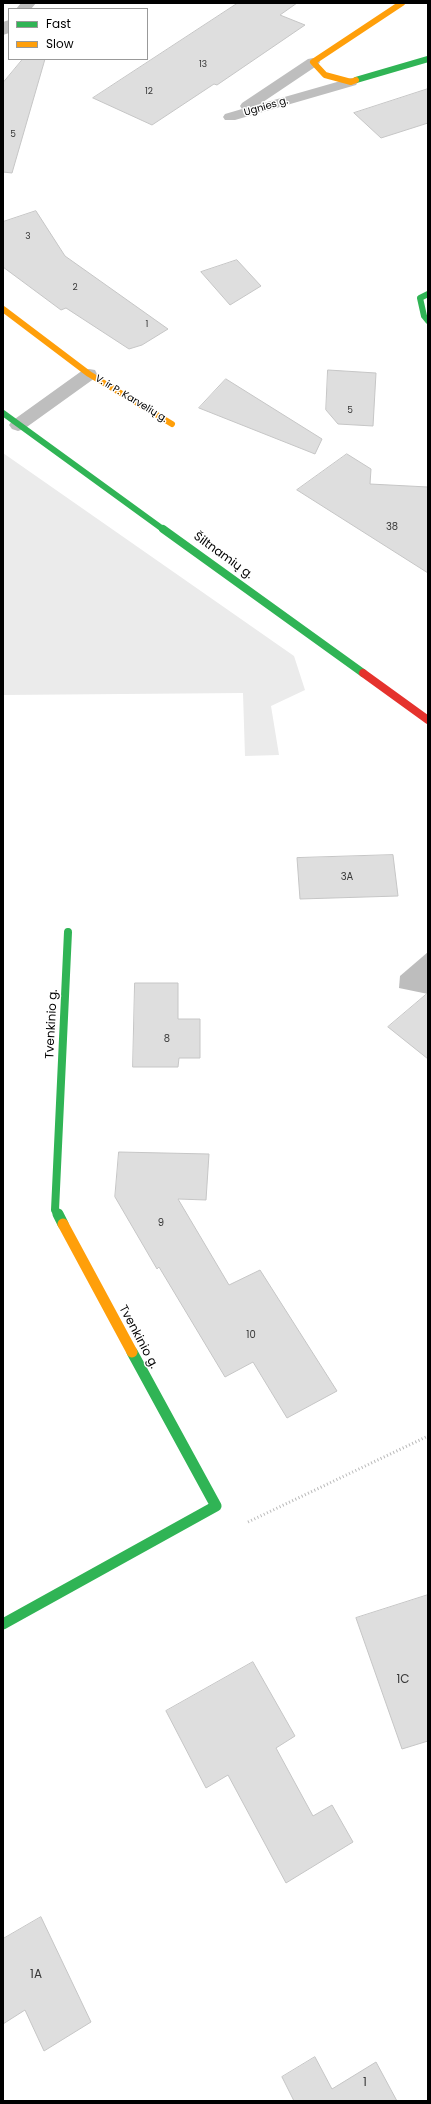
<!DOCTYPE html>
<meta charset="utf-8">
<style>
body{margin:0}
#map{position:relative;width:431px;height:2104px;overflow:hidden;background:#fff;font-family:Poppins,sans-serif}
canvas{display:block}
.frame{position:absolute;inset:0;border:4px solid #000;pointer-events:none}
.legend{position:absolute;left:8px;top:8px;width:140px;height:52px;box-sizing:border-box;background:#fff;border:1px solid #999;margin:0;padding:5px 7px;list-style:none;font-size:12px;color:#000}
.legend li{display:flex;align-items:center;gap:8px;height:20px}
.legend b{width:20px;border:1px solid #999}
</style>
<div id="map">
<canvas width="431" height="2104"></canvas>
<div class="frame"></div>
<ul class="legend">
<li><b style="height:5px;background:#30b455"></b>Fast</li>
<li><b style="height:5px;background:#ff9f0a"></b>Slow</li>
</ul>
</div>
<script>
const context = document.querySelector('canvas').getContext('2d');
context.lineJoin = 'round';
function fillPath(path, color) { context.fillStyle = color; context.fill(path, 'evenodd'); }
function strokePath(path, color, width, dash) { context.strokeStyle = color; context.lineWidth = width; context.lineCap = dash ? 'butt' : 'round'; context.setLineDash(dash || []); context.stroke(path); }
function label(font, color, halo, rows, align = 'center') {
  context.font = font + ' Poppins,sans-serif'; context.lineWidth = 3; context.setLineDash([]); context.textBaseline = 'middle'; context.strokeStyle = halo; context.fillStyle = color; for (const [text, x, y, turn = 0] of rows) {
    context.save(); context.translate(x, y); context.rotate((+turn || 0) * Math.PI / 180); context.textAlign = isNaN(turn) ? turn : align; if (halo) context.strokeText(text, 0, 0); context.fillText(text, 0, 0); context.restore();
  }
}
fillPath(new Path2D(`
 M3 453 294 656 305 690 271 706 279 755 245 756 243 693 3 695Z`), '#ebebeb');
fillPath(new Path2D(`
 M428 952V994L399 988 400 976Z`), '#bdbdbd');
const building = new Path2D(`
 M238 3H297L280 15 305 25 217 85 214 84 152 125 93 98Z
 M23 59H45L12 173 3 172V83Z
 M428 89V123L381 138 354 113Z
 M36 211 65 256 168 329 142 345 129 349 66 308 61 310 3 267V222Z
 M237 260 261 286 230 305 201 272Z
 M328 370 376 373 373 426 338 424 326 410Z
 M226 379 322 439 315 454 199 408Z
 M347 454 371 469 370 484 428 487V573L297 490Z
 M393 855 398 896 300 899 297 858Z
 M135 983H178V1019H200V1058H179L178 1067H133Z
 M428 993V1059L388 1027Z
 M119 1152 209 1154 206 1200 178 1199 229 1285 260 1270 337 1391 287 1418 253 1362 225 1377 159 1267 157 1269 115 1197Z
 M428 1595V1741L402 1749 356 1618Z
 M253 1662 295 1736 276 1748 313 1816 332 1805 353 1842 286 1883 228 1775 206 1788 166 1711Z
 M41 1917 91 2022 44 2051 25 2010 3 2024V1939Z
 M315 2057 332 2089 376 2062 397 2101H294L282 2077Z`);
fillPath(building, '#dedede');
strokePath(building, '#c6c6c6', 1);
strokePath(new Path2D(`
 M248 1522 428 1436`), '#b9b9b9', 3, [1, 2.5]);
fillPath(new Path2D(`
 M21 3H36L31 9H16Z
 M9 20V33L3 35V22Z
 M313 58 318 59 320 62 318 65 260 104 351 78 356 79 358 82 356 85 235 120H225L223 117 225 114 242 109 240 106 242 103 308 59Z
 M89 369 95 370 97 374 95 378 24 429 18 431 12 429 9 425 12 421 83 370Z`), '#bebebe');
strokePath(new Path2D(`
 M356 80 428 59
 M428 294 420 298 424 316 428 321
 M3 413 164 530`), '#30b455', 6);
strokePath(new Path2D(`
 M163 529 363 673
 M58 1215 55 1210 68 932`), '#30b455', 8);
strokePath(new Path2D(`
 M58 1214 63 1224
 M3 1624 216 1506 132 1352`), '#30b455', 11);
strokePath(new Path2D(`
 M356 80 351 82 325 75 313 62 402 3
 M3 309 89 374 172 424`), '#ff9f0a', 6);
strokePath(new Path2D(`
 M63 1224 132 1352`), '#ff9f0a', 11);
strokePath(new Path2D(`
 M363 673 428 720`), '#e5322d', 8);
label('9px', '#383838', null, [
 ["13",203,65],
 ["12",149,92],
 ["5",13,135],
 ["3",28,237],
 ["2",75,288],
 ["1",147,325],
 ["5",350,411]
]);
label('10px', '#000', '#fff', [
 ["Ugnies g.",266,107,-16],
 ["V. ir P. Karvelių g.",131,399,31]
]);
label('10px', '#383838', null, [
 ["38",392,527],
 ["3A",347,877],
 ["8",167,1039],
 ["9",161,1223],
 ["10",251,1335]
]);
label('12px', '#000', '#fff', [
 ["Šiltnamių g.",223,556,36],
 ["Tvenkinio g.",52,1024,-87],
 ["Tvenkinio g.",138,1337,62]
]);
label('12px', '#383838', null, [
 ["1C",403,1680],
 ["1A",36,1975],
 ["1",365,2083]
]);
</script>
